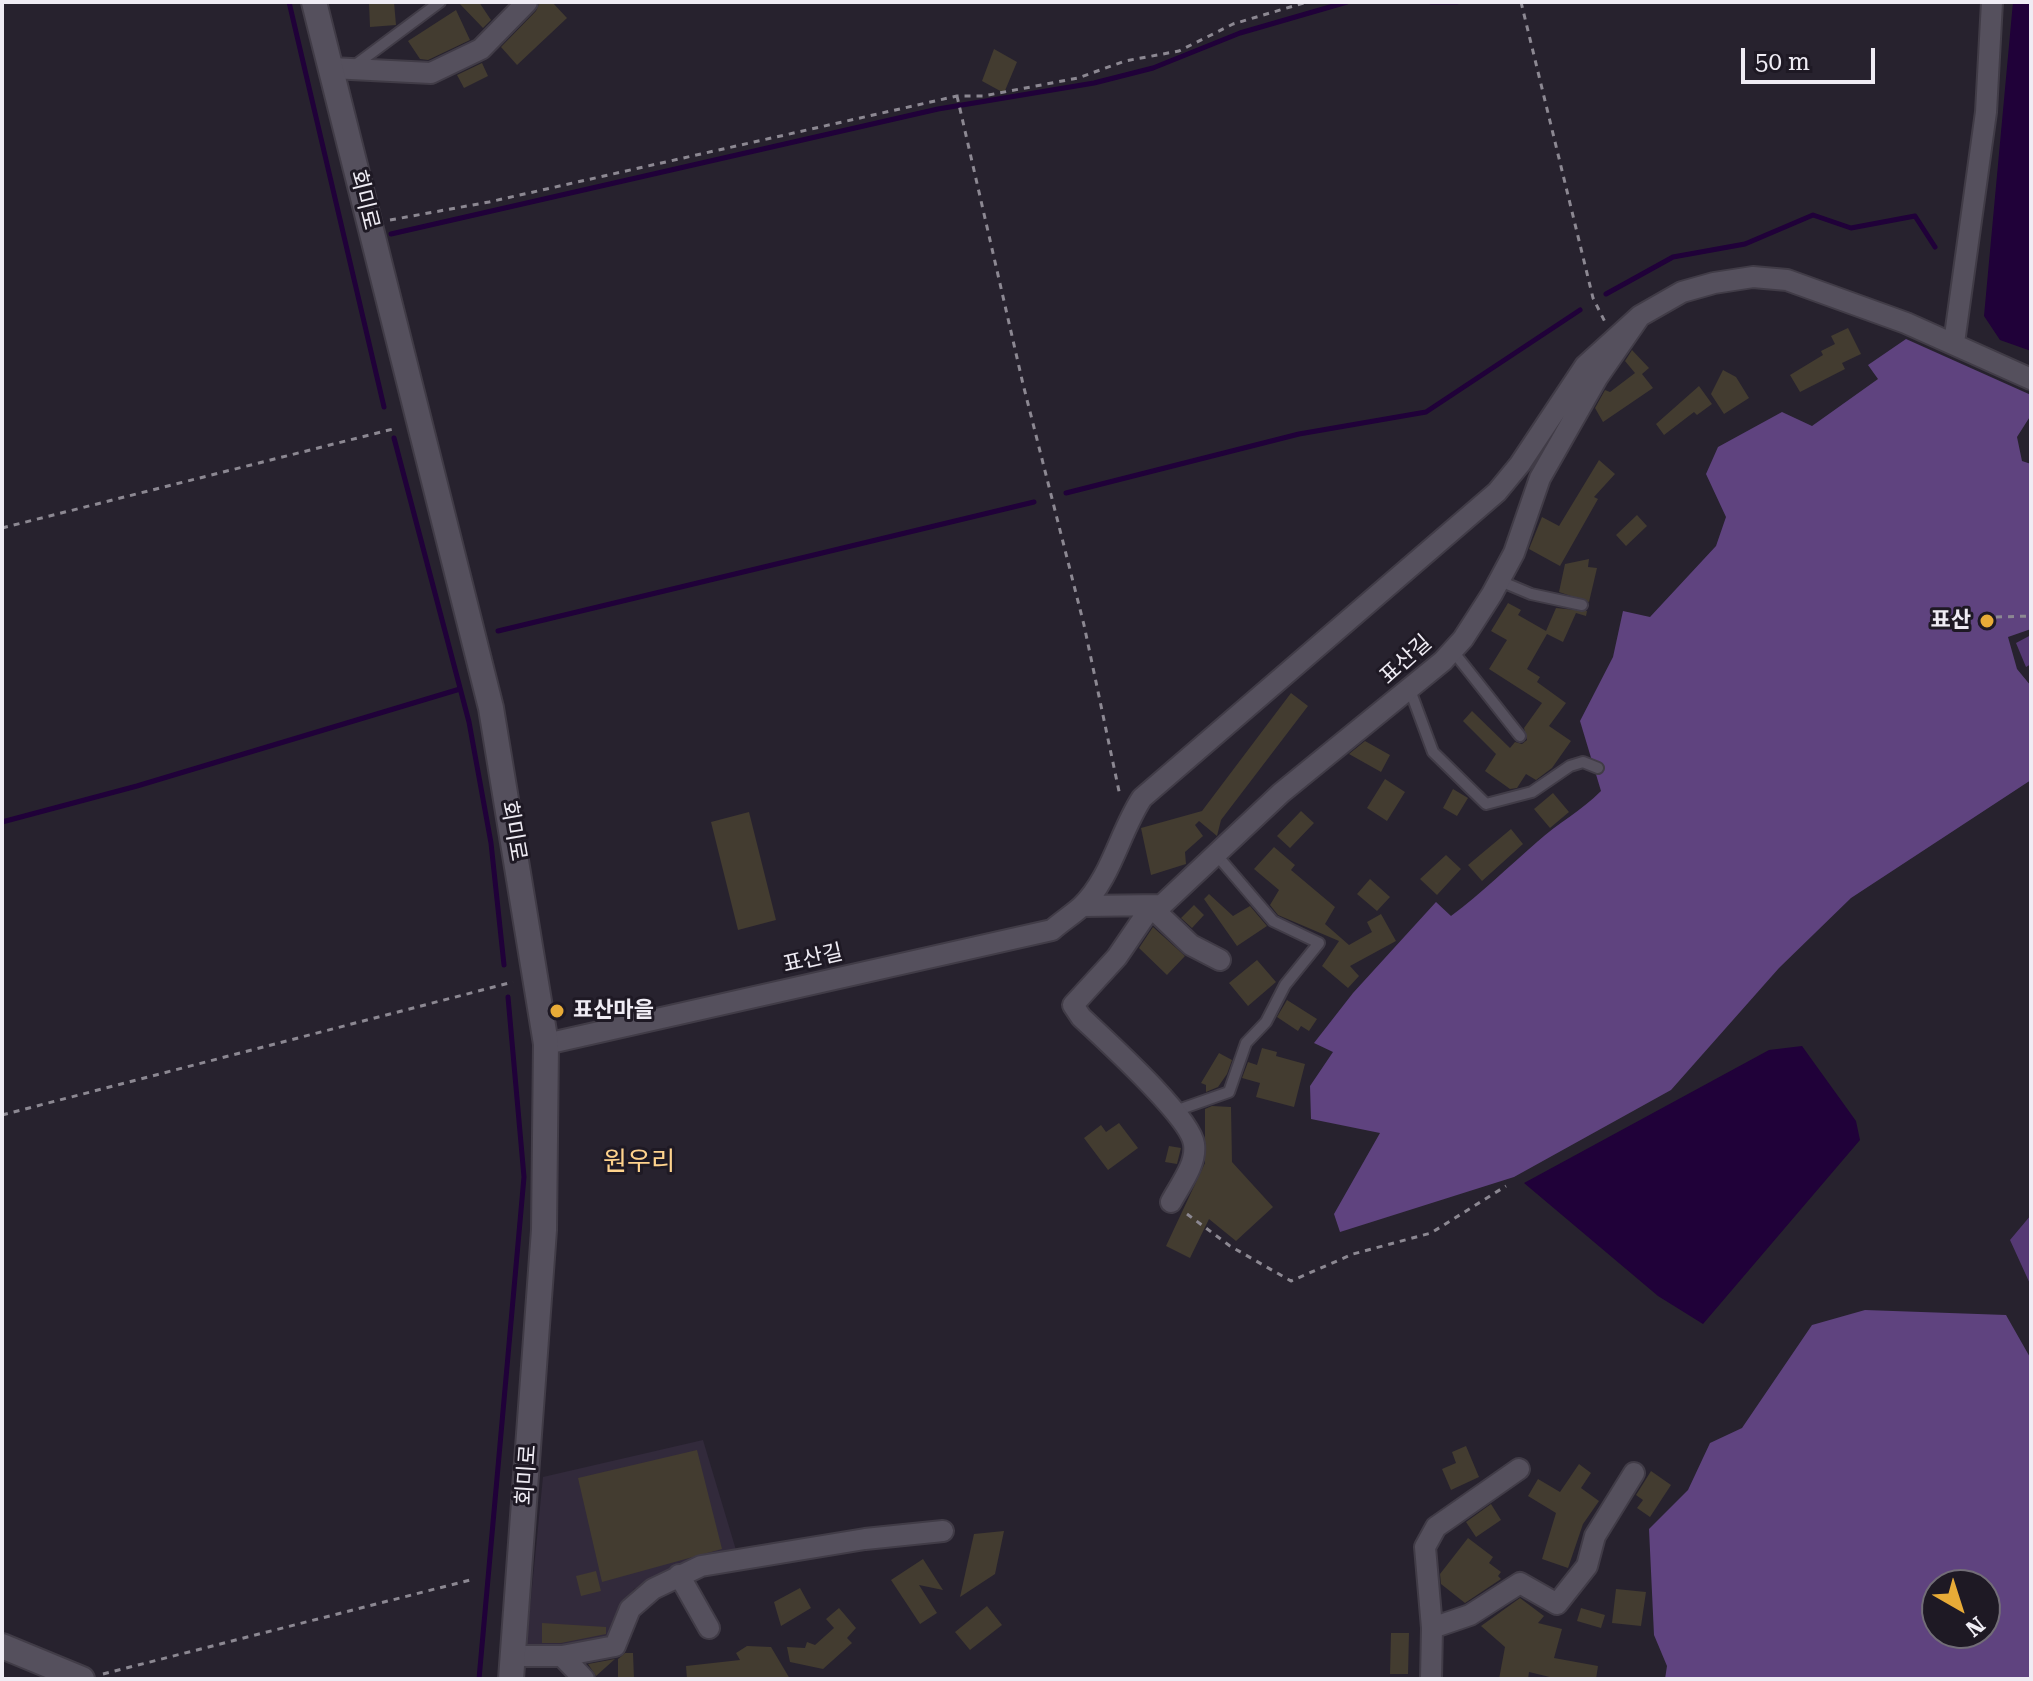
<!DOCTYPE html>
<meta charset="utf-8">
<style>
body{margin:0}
#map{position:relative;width:2033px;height:1681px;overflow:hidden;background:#27222e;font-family:"Roboto Serif",serif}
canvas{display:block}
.frame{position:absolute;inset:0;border:4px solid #efecf4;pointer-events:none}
.north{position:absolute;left:1921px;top:1569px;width:80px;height:80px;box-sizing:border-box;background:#1e1924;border:2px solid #726d77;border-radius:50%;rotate:141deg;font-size:22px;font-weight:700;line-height:32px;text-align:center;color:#efecf4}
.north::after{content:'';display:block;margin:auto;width:28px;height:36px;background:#e8ab37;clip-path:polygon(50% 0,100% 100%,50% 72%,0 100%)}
.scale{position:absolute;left:1741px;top:48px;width:134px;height:36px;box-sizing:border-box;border:4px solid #efecf4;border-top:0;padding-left:10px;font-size:24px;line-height:28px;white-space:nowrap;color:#efecf4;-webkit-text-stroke:6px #1e1924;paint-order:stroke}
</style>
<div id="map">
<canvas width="2033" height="1681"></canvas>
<div class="frame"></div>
<div class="north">N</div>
<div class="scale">50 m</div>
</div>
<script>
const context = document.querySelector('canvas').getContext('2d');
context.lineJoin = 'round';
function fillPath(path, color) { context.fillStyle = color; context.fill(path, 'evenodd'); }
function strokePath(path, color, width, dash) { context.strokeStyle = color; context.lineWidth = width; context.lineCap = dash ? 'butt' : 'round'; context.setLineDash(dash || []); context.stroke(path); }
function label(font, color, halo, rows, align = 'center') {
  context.font = font + ' "Roboto Serif","Noto Sans KR",serif'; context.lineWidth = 6; context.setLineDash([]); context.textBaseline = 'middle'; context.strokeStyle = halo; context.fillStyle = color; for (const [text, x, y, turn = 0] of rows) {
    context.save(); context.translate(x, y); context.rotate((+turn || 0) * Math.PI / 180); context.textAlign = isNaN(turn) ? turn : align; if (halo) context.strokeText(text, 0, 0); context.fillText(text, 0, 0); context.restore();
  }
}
fillPath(new Path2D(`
 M703 1440 736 1550 634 1589 611 1640 554 1650 526 1648 543 1477Z`), '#322a3b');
fillPath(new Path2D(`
 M2031 635V664L2026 667 2016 643Z
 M2031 1215V1286L2010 1240Z`), '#553974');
fillPath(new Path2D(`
 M1906 339 2031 395V415L2017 437 2022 461 2031 464V629L2008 637 2017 669 2031 686V780L1851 898 1779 968 1671 1090 1514 1177 1340 1232 1334 1214 1380 1133 1311 1119 1310 1086 1333 1052 1314 1043 1353 993 1436 902 1451 916C1482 893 1508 867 1537 842 1558 823 1581 811 1601 791L1580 721 1613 657 1623 611 1650 617 1716 546 1726 517 1706 474 1718 447 1782 412 1812 426 1878 379 1868 365Z
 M1865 1310 2006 1315 2031 1359V1679H1665L1667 1666 1654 1635 1649 1529 1688 1490 1710 1443 1742 1428 1812 1325ZM1937 1585H1985V1633H1937Z`), '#5f437f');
fillPath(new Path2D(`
 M2013 2H2031V351L2000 340 1984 316Z
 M1802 1046 1856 1121 1860 1140 1703 1324 1658 1296 1524 1183 1769 1050Z`), '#200139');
strokePath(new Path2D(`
 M289 2 384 407
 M1431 2H1457
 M391 234 938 109 1094 83 1153 68 1240 33 1347 2
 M1606 294 1673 257 1745 244 1813 215 1851 228 1915 216 1935 247
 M394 438 469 722 491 843 504 965
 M1066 493 1299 434 1426 412 1580 310
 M498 631 1034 502
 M2 822 137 786 460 689
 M479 1679 524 1177 508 997`), '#200139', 5);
fillPath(new Path2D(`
 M369 2H394L396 25 370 27Z
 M458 2H479L491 20 483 28Z
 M540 2H552L567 18 517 65 501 47 536 11Z
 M456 10 470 40 428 60 420 59 408 41Z
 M994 49 1017 62 1004 93 982 81Z
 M482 63 488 76 464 88 457 75Z
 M1848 328 1861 354 1842 363 1845 369 1800 392 1790 375 1823 355 1821 351 1835 344 1831 336Z
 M1632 350 1649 368 1642 374 1653 388 1603 422 1595 408 1605 390 1610 392 1635 373 1625 361Z
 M1723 370 1736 377 1749 398 1724 414 1711 394Z
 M1699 386 1712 404 1697 415 1694 412 1664 435 1656 424Z
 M1599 460 1615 474 1594 497 1598 499 1560 566 1529 549 1542 517 1559 526Z
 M1637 515 1647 526 1626 546 1616 535Z
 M1589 559 1588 567 1597 568 1589 602 1559 592 1565 564Z
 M1508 603 1521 610 1518 615 1546 631 1556 608 1587 611 1586 616 1576 613 1563 642 1547 634 1527 669 1540 677 1537 682 1566 703 1549 726 1571 741 1552 768 1536 780 1526 774 1517 788 1510 789 1485 771 1496 754 1463 721 1472 711 1510 748 1515 742 1522 744 1527 740 1524 728 1542 703 1489 669 1507 640 1491 631Z
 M1291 693 1308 706 1221 820 1217 836 1199 821 1195 825 1203 836 1185 852 1186 864 1151 875 1141 828 1202 811Z
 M1365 741 1390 755 1381 772 1349 754Z
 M1385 779 1405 792 1387 821 1367 808Z
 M1453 789 1468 798 1457 816 1443 808Z
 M1553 793 1569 812 1550 828 1534 809Z
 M1301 811 1314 823 1290 848 1277 836Z
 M749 812 776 920 738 930 711 822Z
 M1511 829 1523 844 1482 881 1468 865Z
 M1274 847 1295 865 1291 870 1335 907 1325 924 1349 945 1372 932 1367 922 1381 914 1396 941 1350 966 1359 976 1348 988 1322 966 1339 941 1278 915 1270 905 1279 890 1254 869Z
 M1446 855 1461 869 1437 895 1420 879Z
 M1370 879 1390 897 1377 911 1357 894Z
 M1209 894 1233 916 1250 906 1267 926 1237 946 1204 899Z
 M1194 905 1204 915 1192 928 1181 918Z
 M1153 927 1185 956 1167 975 1139 948Z
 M1257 960 1276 982 1248 1006 1229 983Z
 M1287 1000 1317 1019 1309 1031 1301 1026 1298 1031 1277 1017Z
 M1262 1048 1277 1052 1276 1056 1305 1064 1294 1107 1256 1097 1260 1083 1242 1078 1248 1062 1257 1065Z
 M1219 1053 1232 1060 1227 1074 1218 1087 1206 1092V1085L1201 1083Z
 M1212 1106 1231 1107 1232 1162 1273 1207 1236 1241 1209 1219 1190 1258 1166 1246 1205 1163V1109Z
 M1119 1123 1138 1148 1108 1170 1084 1138 1101 1125 1106 1132Z
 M1169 1146 1181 1148 1177 1164 1165 1162Z
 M1466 1446 1479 1477 1451 1490 1442 1469 1456 1463 1452 1452Z
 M697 1450 722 1549 602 1582 578 1478Z
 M1579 1464 1591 1473 1581 1488 1599 1501 1583 1524 1568 1568 1542 1559 1556 1513 1528 1496 1538 1479 1560 1492Z
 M1651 1471 1671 1485 1650 1517 1637 1508 1643 1500 1636 1495Z
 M1491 1504 1501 1520 1476 1537 1466 1522Z
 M1004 1531 995 1574 960 1597 974 1534Z
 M1468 1538 1493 1557 1489 1563 1501 1572 1498 1576 1501 1579 1465 1603 1441 1584 1440 1574Z
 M923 1559 943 1590 919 1585 937 1613 920 1624 891 1580Z
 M596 1571 601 1591 581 1596 576 1576Z
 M800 1588 811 1608 781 1626 774 1602Z
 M1616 1589 1646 1592 1641 1626 1612 1623Z
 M1520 1598 1544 1616 1538 1623 1562 1629 1554 1658 1598 1666 1596 1679H1558L1529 1672 1528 1679H1499L1505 1647 1481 1626Z
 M987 1606 1002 1625 970 1650 955 1632Z
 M839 1608 856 1628 847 1638 852 1643 823 1669 790 1662 787 1647 805 1648 807 1642 815 1645 834 1628 826 1619Z
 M1581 1608 1605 1615 1601 1628 1577 1621Z
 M542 1623 606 1627V1634L561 1643H542Z
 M1391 1633H1409L1408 1674H1390Z
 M747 1646 771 1647 790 1679H687L686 1666 740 1660 736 1653Z
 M625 1653H633L634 1679H618V1659Z
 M615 1659 596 1676 588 1664Z`), '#433c30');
const service = new Path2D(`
 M354 66 440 2
 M1500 581 1531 594 1582 605
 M1452 650 1520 736
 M1410 690 1433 752 1486 804 1532 792 1570 766 1583 762 1598 768
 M1175 1111 1229 1092 1246 1043 1266 1022 1285 985 1319 943 1273 921 1215 853`);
const minor = new Path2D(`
 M331 68 431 73 481 49 527 2
 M1954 343 1986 112 1992 2
 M1083 906 1162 905 1281 793 1443 661 1463 639 1492 594 1514 553 1540 478 1597 378 1640 316 1682 292 1714 283 1753 277 1787 280 1906 323 2031 379
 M546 1044 1052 930C1061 922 1072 915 1081 907 1111 879 1120 831 1142 798L1497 492 1520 464 1585 366 1640 316
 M1171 1202C1180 1185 1197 1164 1194 1144 1190 1116 1104 1039 1081 1017L1073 1005 1117 957 1151 907 1191 945 1220 960
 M679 1575 709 1628
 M1432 1628 1470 1615 1520 1583 1557 1604 1587 1566 1595 1536 1634 1473
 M515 1656H562L615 1646 630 1609 653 1589 701 1566 865 1539 943 1531
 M562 1656 584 1679
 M1431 1679 1432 1628 1425 1547 1436 1527 1519 1469`);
const tertiary = new Path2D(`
 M314 2 491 708 546 1044 544 1230 511 1679
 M2 1646 82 1679`);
strokePath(service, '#413c47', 14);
strokePath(minor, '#413c47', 24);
strokePath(tertiary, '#413c47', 28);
strokePath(new Path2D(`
 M1521 2 1593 298 1606 324
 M957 96 1023 384 1084 625 1120 796
 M390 220 489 202 957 96H983L1078 78 1125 61 1179 51 1233 24 1307 2
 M2 528 397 428
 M1996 617 2031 616
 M2 1115 513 982
 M1187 1214 1230 1246 1291 1281 1353 1254 1431 1233 1506 1186
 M103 1674 474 1579`), '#8c8892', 3, [6, 6]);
strokePath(service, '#55505d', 10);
strokePath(minor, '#55505d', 20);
strokePath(tertiary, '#55505d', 24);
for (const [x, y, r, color] of [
 [1987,621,8,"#e8ab37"],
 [557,1011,8,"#e8ab37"]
]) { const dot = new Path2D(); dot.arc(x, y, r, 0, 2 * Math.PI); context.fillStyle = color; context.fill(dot); strokePath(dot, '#1e1924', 3); }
label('22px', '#efecf4', '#1e1924', [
 ["회미로",364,200,76],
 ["표산길",1406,660,-42],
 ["회미로",513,831,80],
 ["표산길",813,959,-13],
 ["회미로",527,1475,-86]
]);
label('bold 22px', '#efecf4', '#1e1924', [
 ["표산",1971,621],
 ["표산마을",573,1011,"left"]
], 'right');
label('26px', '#ffd38d', '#1e1924', [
 ["원우리",639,1162]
]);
</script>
